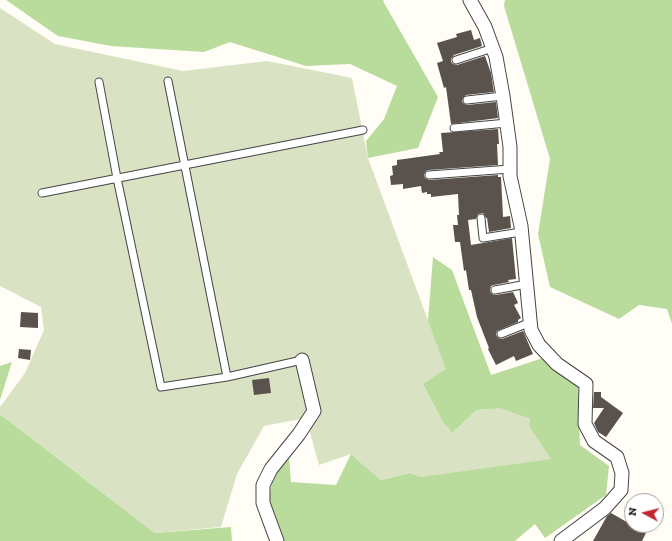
<!DOCTYPE html>
<style>
body{margin:0}
#map{position:relative;width:672px;height:541px;overflow:hidden;background:#fffdf5;font-family:"Zilla Slab",serif}
canvas{display:block}
.north{position:absolute;left:624px;top:493px;width:40px;height:40px;box-sizing:border-box;background:#fff;border:1px solid #a0a0a0;border-radius:50%;rotate:277deg;font-size:11px;font-weight:700;line-height:16px;text-align:center;color:#111}
.north::after{content:'';display:block;margin:auto;width:14px;height:18px;background:#c4262e;clip-path:polygon(50% 0,100% 100%,50% 72%,0 100%)}
</style>
<div id="map">
<canvas width="672" height="541"></canvas>
<div class="north">N</div>
</div>
<script>
const context = document.querySelector('canvas').getContext('2d');
context.lineJoin = 'round';
function fillPath(path, color) { context.fillStyle = color; context.fill(path, 'evenodd'); }
function strokePath(path, color, width, dash) { context.strokeStyle = color; context.lineWidth = width; context.lineCap = dash ? 'butt' : 'round'; context.setLineDash(dash || []); context.stroke(path); }
fillPath(new Path2D(`
 M6 0H384L383 1 438 97 418 148 368 158 366 141 384 119 397 86 350 64 306 66 230 42 204 52 111 46 58 36Z
 M505 0H672V324L667 309 639 305 619 319 550 287 538 234 550 159 504 6Z
 M433 257 452 270 491 375 543 358 578 387 580 445 609 466 606 495 545 538 535 524 515 541H278L266 523 273 472 289 457 291 482 336 485 351 454 381 480 410 473 422 477 530 427V419L501 409 477 410 452 433 442 421 423 384Z
 M12 362 0 400V366Z
 M0 414 155 533 231 527 232 541H0Z`), '#b9dc9c');
fillPath(new Path2D(`
 M0 8 55 44 183 71 267 61 352 78 368 158 446 369 423 384 442 421 452 433 477 410 500 408 530 419V427L551 459 422 477 410 473 381 480 351 454 319 465 306 418 264 426 237 474 221 527 155 533 0 414V407L25 373 44 330 41 307 0 286Z`), '#d9e3c4');
fillPath(new Path2D(`
 M471 30 474 40 480 38 482 46 454 55 451 59V62L453 64 457 65 485 56 491 73 494 92 466 95 463 98 462 101 463 103 467 105 496 102 498 118 451 124 446 87 444 88 437 63 443 61 437 43 457 37 456 34Z
 M498 129 499 144H497L498 165 429 170 426 171 424 175 425 178 429 180 498 175V177H501L503 217 510 216 511 228 489 232 487 218H486L483 213 478 214 476 219 468 220 471 245 512 238 516 279 508 280 509 282 494 285 491 286 490 291 492 294 496 295 513 292 518 303 514 305 521 318 518 320V322L499 330 497 331 496 335 498 338 502 339 523 331 533 354 516 361 514 356 496 365 488 349 489 348 477 317 471 290H469L466 270 464 271 460 242H455L453 225H458L457 215H459L458 194 431 197V194H427V192L422 193 421 186 403 189V184L391 185 390 176 393 175 392 166 397 165V160L440 154 439 152H443L441 133Z
 M21 312 38 313V328L20 327Z
 M19 349 31 350 30 360 18 358Z
 M269 378 271 393 254 395 252 380Z
 M594 392H601V397L623 413 606 437 598 432 594 423 604 408H593Z
 M611 513 646 533 642 541H593L607 516Z`), '#5a524d');
const service = new Path2D(`
 M456 60 493 48
 M168 81 227 377
 M99 82 117 178 161 387 227 377 302 360
 M467 100 503 96
 M454 128 507 123
 M429 175 510 169
 M42 193 363 130
 M481 218 483 238 521 232
 M495 290 527 284
 M501 334 531 322`);
const minor = new Path2D(`
 M470 0 485 27 496 57 503 96 510 147V176L521 226 531 330 539 345 557 364 586 384 585 424 594 441 617 457 622 473 621 490 605 508 561 541
 M277 541 263 503V485L271 469 299 434 314 411 302 360`);
strokePath(service, '#444', 9);
strokePath(minor, '#444', 15);
strokePath(service, '#fff', 7);
strokePath(minor, '#fff', 13);
</script>
